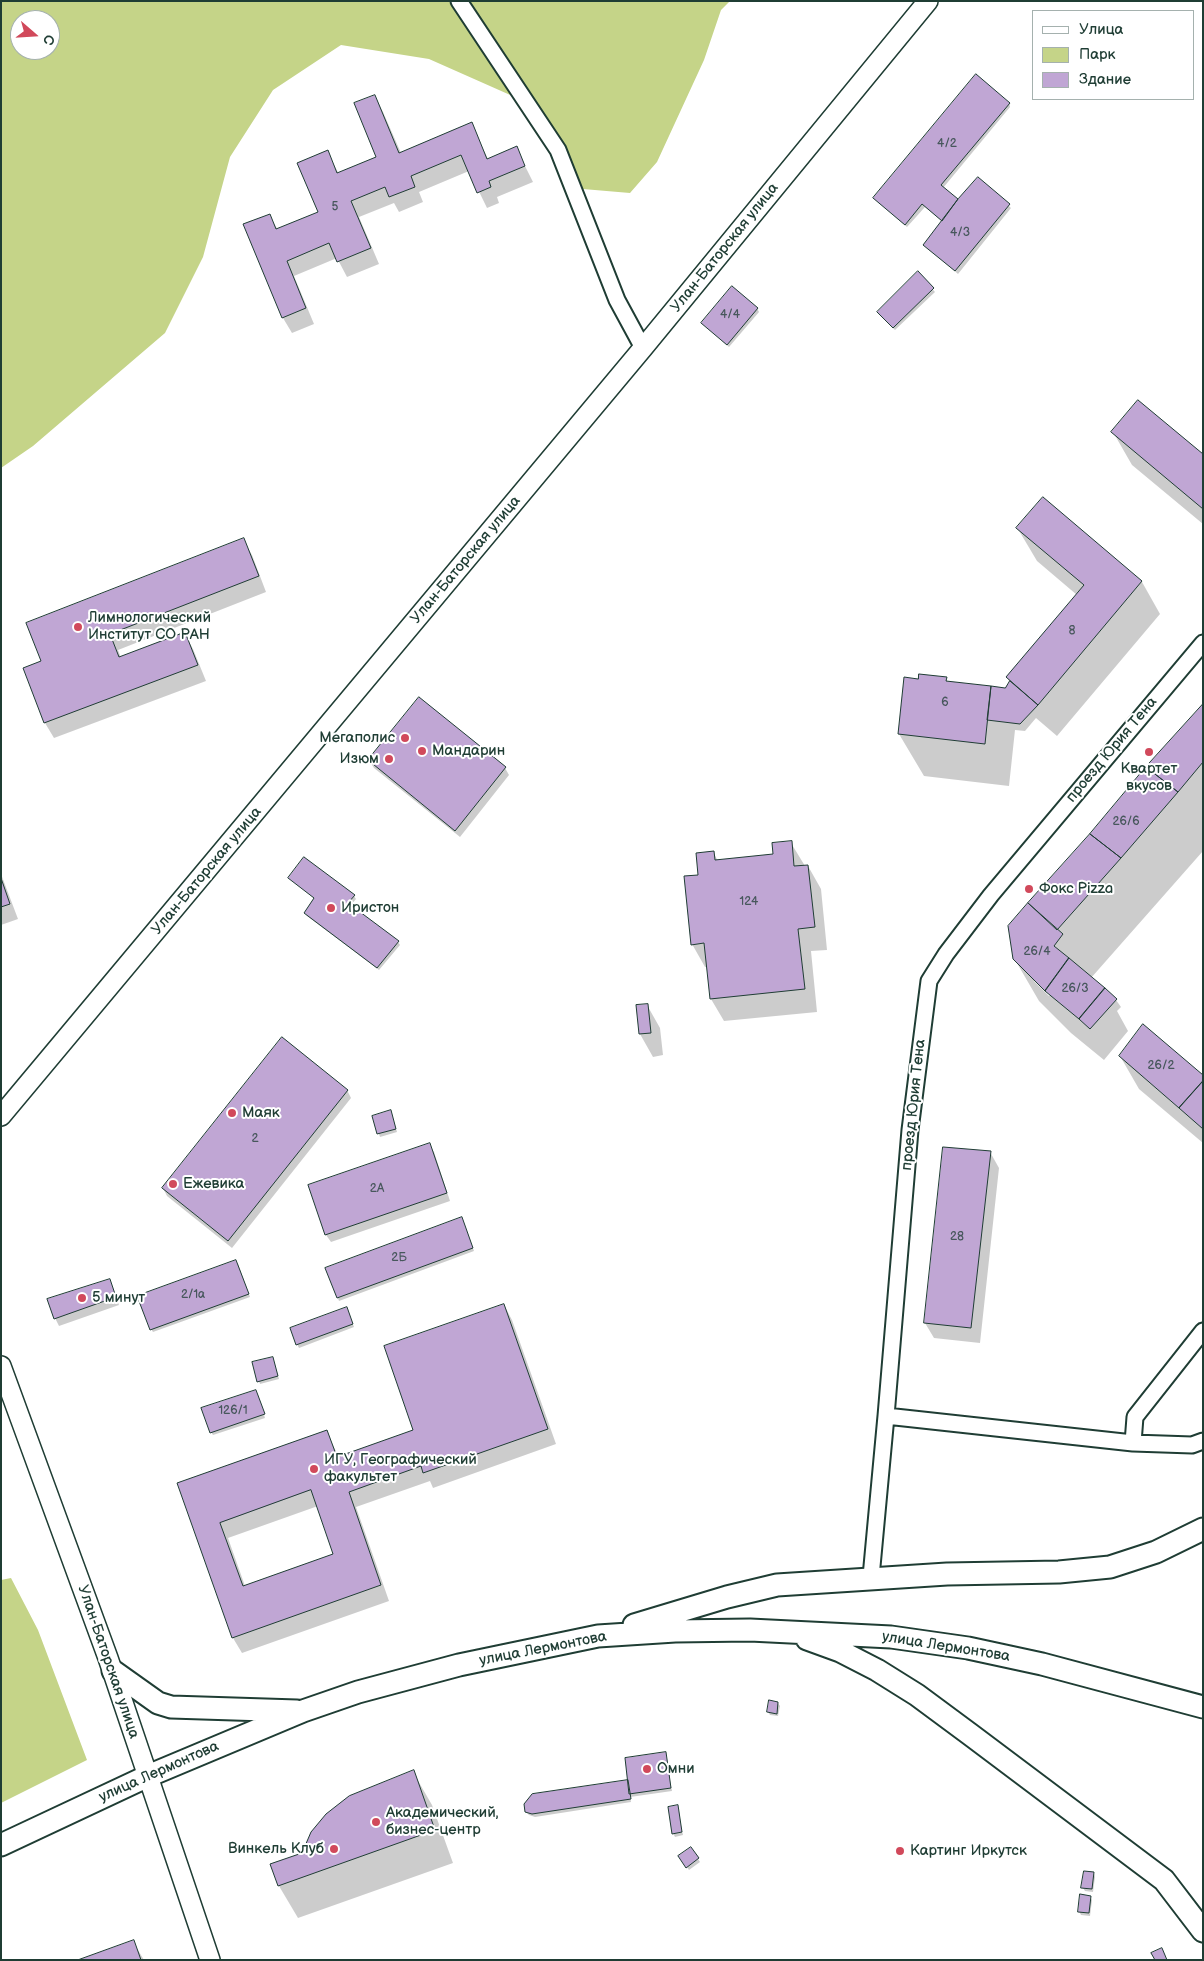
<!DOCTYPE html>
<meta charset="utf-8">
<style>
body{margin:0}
#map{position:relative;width:1204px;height:1961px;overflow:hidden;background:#fff;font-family:"Balsamiq Sans",sans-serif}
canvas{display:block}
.frame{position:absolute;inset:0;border:2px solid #1f3d34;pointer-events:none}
.legend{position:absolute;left:1032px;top:10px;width:162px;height:90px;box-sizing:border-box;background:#fff;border:1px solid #a5b1ae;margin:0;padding:6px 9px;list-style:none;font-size:15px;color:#1f3d34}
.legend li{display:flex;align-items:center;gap:10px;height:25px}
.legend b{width:25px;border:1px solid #a5b1ae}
.north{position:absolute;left:10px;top:10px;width:50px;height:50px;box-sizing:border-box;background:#fff;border:1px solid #a5b1ae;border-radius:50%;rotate:109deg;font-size:14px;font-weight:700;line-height:20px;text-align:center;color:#1f3d34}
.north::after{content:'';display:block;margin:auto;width:18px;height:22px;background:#d1495b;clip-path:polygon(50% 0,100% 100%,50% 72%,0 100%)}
</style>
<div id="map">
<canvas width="1204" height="1961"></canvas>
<div class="frame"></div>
<ul class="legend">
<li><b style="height:6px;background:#fff"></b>Улица</li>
<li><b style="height:14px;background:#c5d488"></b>Парк</li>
<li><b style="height:14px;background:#c0a6d4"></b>Здание</li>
</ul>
<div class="north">С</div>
</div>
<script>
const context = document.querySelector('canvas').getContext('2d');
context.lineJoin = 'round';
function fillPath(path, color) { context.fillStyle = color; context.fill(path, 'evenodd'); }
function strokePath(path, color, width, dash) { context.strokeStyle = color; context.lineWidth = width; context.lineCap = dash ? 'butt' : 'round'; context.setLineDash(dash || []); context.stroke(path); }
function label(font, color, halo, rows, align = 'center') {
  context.font = font + ' "Balsamiq Sans",sans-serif'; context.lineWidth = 4; context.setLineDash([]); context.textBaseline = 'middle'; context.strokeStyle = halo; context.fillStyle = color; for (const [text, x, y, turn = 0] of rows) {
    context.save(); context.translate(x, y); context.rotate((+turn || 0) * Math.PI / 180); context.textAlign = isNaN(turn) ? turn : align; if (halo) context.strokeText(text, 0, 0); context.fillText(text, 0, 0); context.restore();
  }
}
fillPath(new Path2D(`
 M1 1H730L721 10 704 60 657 162 630 193 583 189 558 150 517 98 429 59 341 45 273 90 230 157 203 257 165 333 33 446 1 468ZM20 20H50V50H20Z
 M11 1578 38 1630 87 1760 1 1803V1580Z`), '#c5d488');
fillPath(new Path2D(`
 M375 96 383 112 401 153 471 124 488 159 516 148 533 182 497 197 499 203 487 208 469 171 419 192 423 202 399 212 394 203 359 217 379 264 347 277 337 258 294 276 314 324 292 333 283 318 245 225 269 215 278 230 319 213 327 152 339 174 378 158Z
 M1009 103 1010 107 943 188 958 201 978 179 1011 208 958 274 924 245 943 222 925 207 907 227 874 198Z
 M918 273 935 292 895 330 880 315Z
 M757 308 759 312 729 347 703 323Z
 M1113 432 1203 456V524L1132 465Z
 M1018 529 1142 582 1160 614 1057 736 1036 718 1025 731 1015 730 1009 786 924 776 899 734 920 680 946 679 948 683 1006 689 1010 683 1007 677 1077 595 1037 561Z
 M243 540 252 555 266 592 118 650 121 658 184 633 193 649 206 681 54 738 45 723 42 662Z
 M1203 706V851L1091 978 1116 1000 1121 1007 1117 1011 1128 1031 1104 1060 1071 1033 1039 1001 1014 958 1091 835ZM1034 978 1051 994 1049 996 1034 981Z
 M369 760 505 768 509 775 460 837 374 768Z
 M791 843 805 866H808L821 889 827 950 811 951 817 1012 724 1021 711 999 707 967H705L692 944 700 876 713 852 718 861 774 855Z
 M1 874 18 919 1 925Z
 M289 878 354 896 356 899 350 906 398 942 400 945 379 970 307 916 305 913 315 899Z
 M647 1005 660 1028 663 1055 653 1057 640 1034Z
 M1120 1056 1203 1075V1143L1139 1089Z
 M347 1090 351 1098 232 1248 167 1196 163 1188Z
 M392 1115 397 1132 380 1137 373 1117Z
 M429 1144 434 1152 450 1201 331 1242 326 1235 309 1186Z
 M990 1152 999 1168 980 1343 934 1338 925 1323Z
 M463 1222 474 1251 339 1301 327 1269Z
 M238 1264 250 1297 153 1332 151 1329Z
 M110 1280 119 1305 59 1326 55 1318Z
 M504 1305 512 1320 556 1444 433 1488 430 1481 356 1507 389 1601 242 1653 233 1638 179 1484 327 1432 339 1458 415 1431ZM318 1506 335 1554 245 1586 228 1538Z
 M348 1312 354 1327 299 1348 297 1344Z
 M273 1358 279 1379 260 1384 259 1381Z
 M258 1395 265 1418 213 1435 211 1432Z
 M778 1703 780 1706 778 1716 770 1715 768 1712Z
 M665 1754 672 1791 630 1797 631 1802 535 1817 529 1815 526 1812 629 1782Z
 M413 1772 432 1805 453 1863 298 1918 279 1886 272 1864 303 1854Z
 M677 1807 683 1835 675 1837 673 1833Z
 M691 1848 700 1862 689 1870 681 1859Z
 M1094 1873 1095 1877 1093 1892 1085 1891 1083 1888Z
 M1090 1897 1092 1900 1090 1916 1081 1915 1079 1911Z
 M133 1942 144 1960H82Z`), '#0003');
const building = new Path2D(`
 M976 74 1010 103 941 185 958 199 942 221 922 204 905 225 873 198Z
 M375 95 399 153 472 122 487 159 517 146 525 166 489 181 491 187 477 193 461 155 411 176 415 187 389 197 385 187 351 201 371 248 337 262 329 243 287 261 306 308 282 318 243 224 270 214 276 229 318 212 297 163 328 150 337 173 376 157 354 103Z
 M978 177 1010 204 955 271 923 245 958 199Z
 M918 271 934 288 893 328 877 312Z
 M732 286 758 308 727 345 701 323Z
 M1138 400 1203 454V509L1111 432Z
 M1043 497 1142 581 1038 705 1006 677 1084 585 1016 528Z
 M244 538 259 576 110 634 119 657 185 632 198 665 44 723 23 668 41 661 26 623Z
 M919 674 947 677 946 681 991 686 985 744 898 734 904 677 918 679Z
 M1010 681 1038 705 1020 724 987 720 991 686 1005 688Z
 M419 697 506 767 455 831 368 760Z
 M1203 704V762L1178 792 1146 767Z
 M1146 767 1178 792 1121 858 1090 834Z
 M1090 834 1121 858 1057 930 1028 903Z
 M792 841 794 866 808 865 815 927 798 929 805 989 710 999 704 943 691 945 684 876 698 875 696 853 714 851 715 860 773 854 772 843Z
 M304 857 355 895 348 903 399 941 377 968 304 913 314 898 288 878Z
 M1 878 10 904 1 907Z
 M1028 903 1063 934 1054 946 1069 958 1045 991 1013 959 1008 926Z
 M1069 958 1105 988 1079 1019 1045 991Z
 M1105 988 1117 999 1090 1029 1079 1019Z
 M648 1004 651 1033 639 1034 636 1005Z
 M1143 1024 1203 1075V1081L1179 1108 1119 1056Z
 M282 1037 348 1090 228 1241 162 1188Z
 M1203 1081V1129L1179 1108Z
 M391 1110 396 1129 377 1134 372 1116Z
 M430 1143 447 1193 325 1235 308 1185Z
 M943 1147 991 1151 971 1328 924 1323Z
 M462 1217 473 1248 337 1298 325 1268Z
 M236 1260 249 1294 150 1330 137 1296Z
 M110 1279 116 1297 54 1319 47 1299Z
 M504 1304 548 1429 423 1473 421 1466 349 1492 381 1585 232 1638 177 1483 327 1430 337 1457 413 1430 384 1346ZM311 1490 333 1554 243 1586 220 1523Z
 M347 1307 353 1324 296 1345 290 1328Z
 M273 1357 278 1376 257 1382 252 1362Z
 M256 1390 265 1414 210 1433 201 1408Z
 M769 1700 778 1702 777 1714 767 1712Z
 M666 1752 671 1788 629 1794 625 1758Z
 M414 1770 435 1830 278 1886 270 1864 302 1853 311 1832 326 1814 349 1796Z
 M628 1780 631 1799 532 1814 525 1812 524 1804 532 1794Z
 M678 1805 682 1832 672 1834 668 1807Z
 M691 1847 699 1858 686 1868 678 1856Z
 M1084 1871 1094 1872 1092 1889 1081 1888Z
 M1080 1894 1091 1896 1089 1913 1078 1912Z
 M134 1940 141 1960H78Z
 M1162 1948 1167 1960H1155L1151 1953Z`);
fillPath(building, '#c0a6d4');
strokePath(building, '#1f3d34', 1);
const minor = new Path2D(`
 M459 1 558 150 617 300 643 348
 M1203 1331 1135 1417 1133 1443 1192 1445 1203 1441
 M1133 1443 886 1416 910 1130 929 981 946 954 991 895 1203 643
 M871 1577 886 1416`);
const tertiary = new Path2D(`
 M1 1116 643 348 928 1
 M1 1366 108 1658 210 1960`);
const secondary = new Path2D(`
 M634 1625 727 1597 777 1585 947 1574 1059 1572 1110 1567 1156 1552 1203 1529
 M807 1639 840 1651 877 1670 917 1695 971 1735 1164 1880 1203 1931
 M113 1671 158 1703 171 1707 297 1711
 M1 1845 148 1776 303 1711 358 1692 459 1665 598 1636 675 1631 750 1630 891 1637 968 1648 1042 1664 1203 1707`);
strokePath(minor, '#1f3d34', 19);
strokePath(tertiary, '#1f3d34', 22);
strokePath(secondary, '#1f3d34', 25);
strokePath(minor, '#fff', 15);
strokePath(tertiary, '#fff', 19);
strokePath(secondary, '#fff', 21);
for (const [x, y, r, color] of [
 [78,627,5,"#d1495b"],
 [405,738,5,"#d1495b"],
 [422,751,5,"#d1495b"],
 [1149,752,5,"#d1495b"],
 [389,759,5,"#d1495b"],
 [1029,889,5,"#d1495b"],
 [331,908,5,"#d1495b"],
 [232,1113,5,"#d1495b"],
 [173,1184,5,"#d1495b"],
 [82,1298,5,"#d1495b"],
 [314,1469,5,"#d1495b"],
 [647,1769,5,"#d1495b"],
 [376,1822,5,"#d1495b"],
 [334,1849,5,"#d1495b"],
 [900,1851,5,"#d1495b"]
]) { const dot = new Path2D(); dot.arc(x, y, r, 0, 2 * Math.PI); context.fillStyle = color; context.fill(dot); strokePath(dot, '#fff', 2); }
label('12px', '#47575c', null, [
 ["4/2",947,144],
 ["5",335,207],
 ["4/3",960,233],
 ["4/4",730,315],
 ["8",1072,631],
 ["6",945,703],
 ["26/6",1126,822],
 ["124",749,902],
 ["26/4",1037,952],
 ["26/3",1075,989],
 ["26/2",1161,1066],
 ["2",255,1139],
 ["2А",377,1189],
 ["28",957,1237],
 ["2Б",399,1258],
 ["2/1а",193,1295],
 ["126/1",233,1411]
]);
label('15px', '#1f3d34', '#fff', [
 ["Улан-Баторская улица",725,248,-51],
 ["Улан-Баторская улица",466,560,-50],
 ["проезд Юрия Тена",1112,750,-50],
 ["Улан-Баторская улица",207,871,-50],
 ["проезд Юрия Тена",914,1105,-84],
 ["улица Лермонтова",946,1647,9],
 ["улица Лермонтова",543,1649,-11],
 ["Улан-Баторская улица",108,1662,71],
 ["улица Лермонтова",159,1772,-24]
]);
label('15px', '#1f3d34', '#fff', [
 ["Лимнологический",88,618],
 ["Институт СО РАН",88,635],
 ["Мегаполис",395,738,"right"],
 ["Мандарин",432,751],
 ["Изюм",379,759,"right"],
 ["Квартет",1149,769,"center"],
 ["вкусов",1149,786,"center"],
 ["Фокс Pizza",1039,889],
 ["Иристон",341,908],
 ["Маяк",242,1113],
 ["Ежевика",183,1184],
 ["5 минут",92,1298],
 ["ИГУ, Географический",324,1460],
 ["факультет",324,1477],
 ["Омни",657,1769],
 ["Академический,",386,1813],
 ["бизнес-центр",386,1830],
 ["Винкель Клуб",324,1849,"right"],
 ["Картинг Иркутск",910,1851]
], 'left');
</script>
